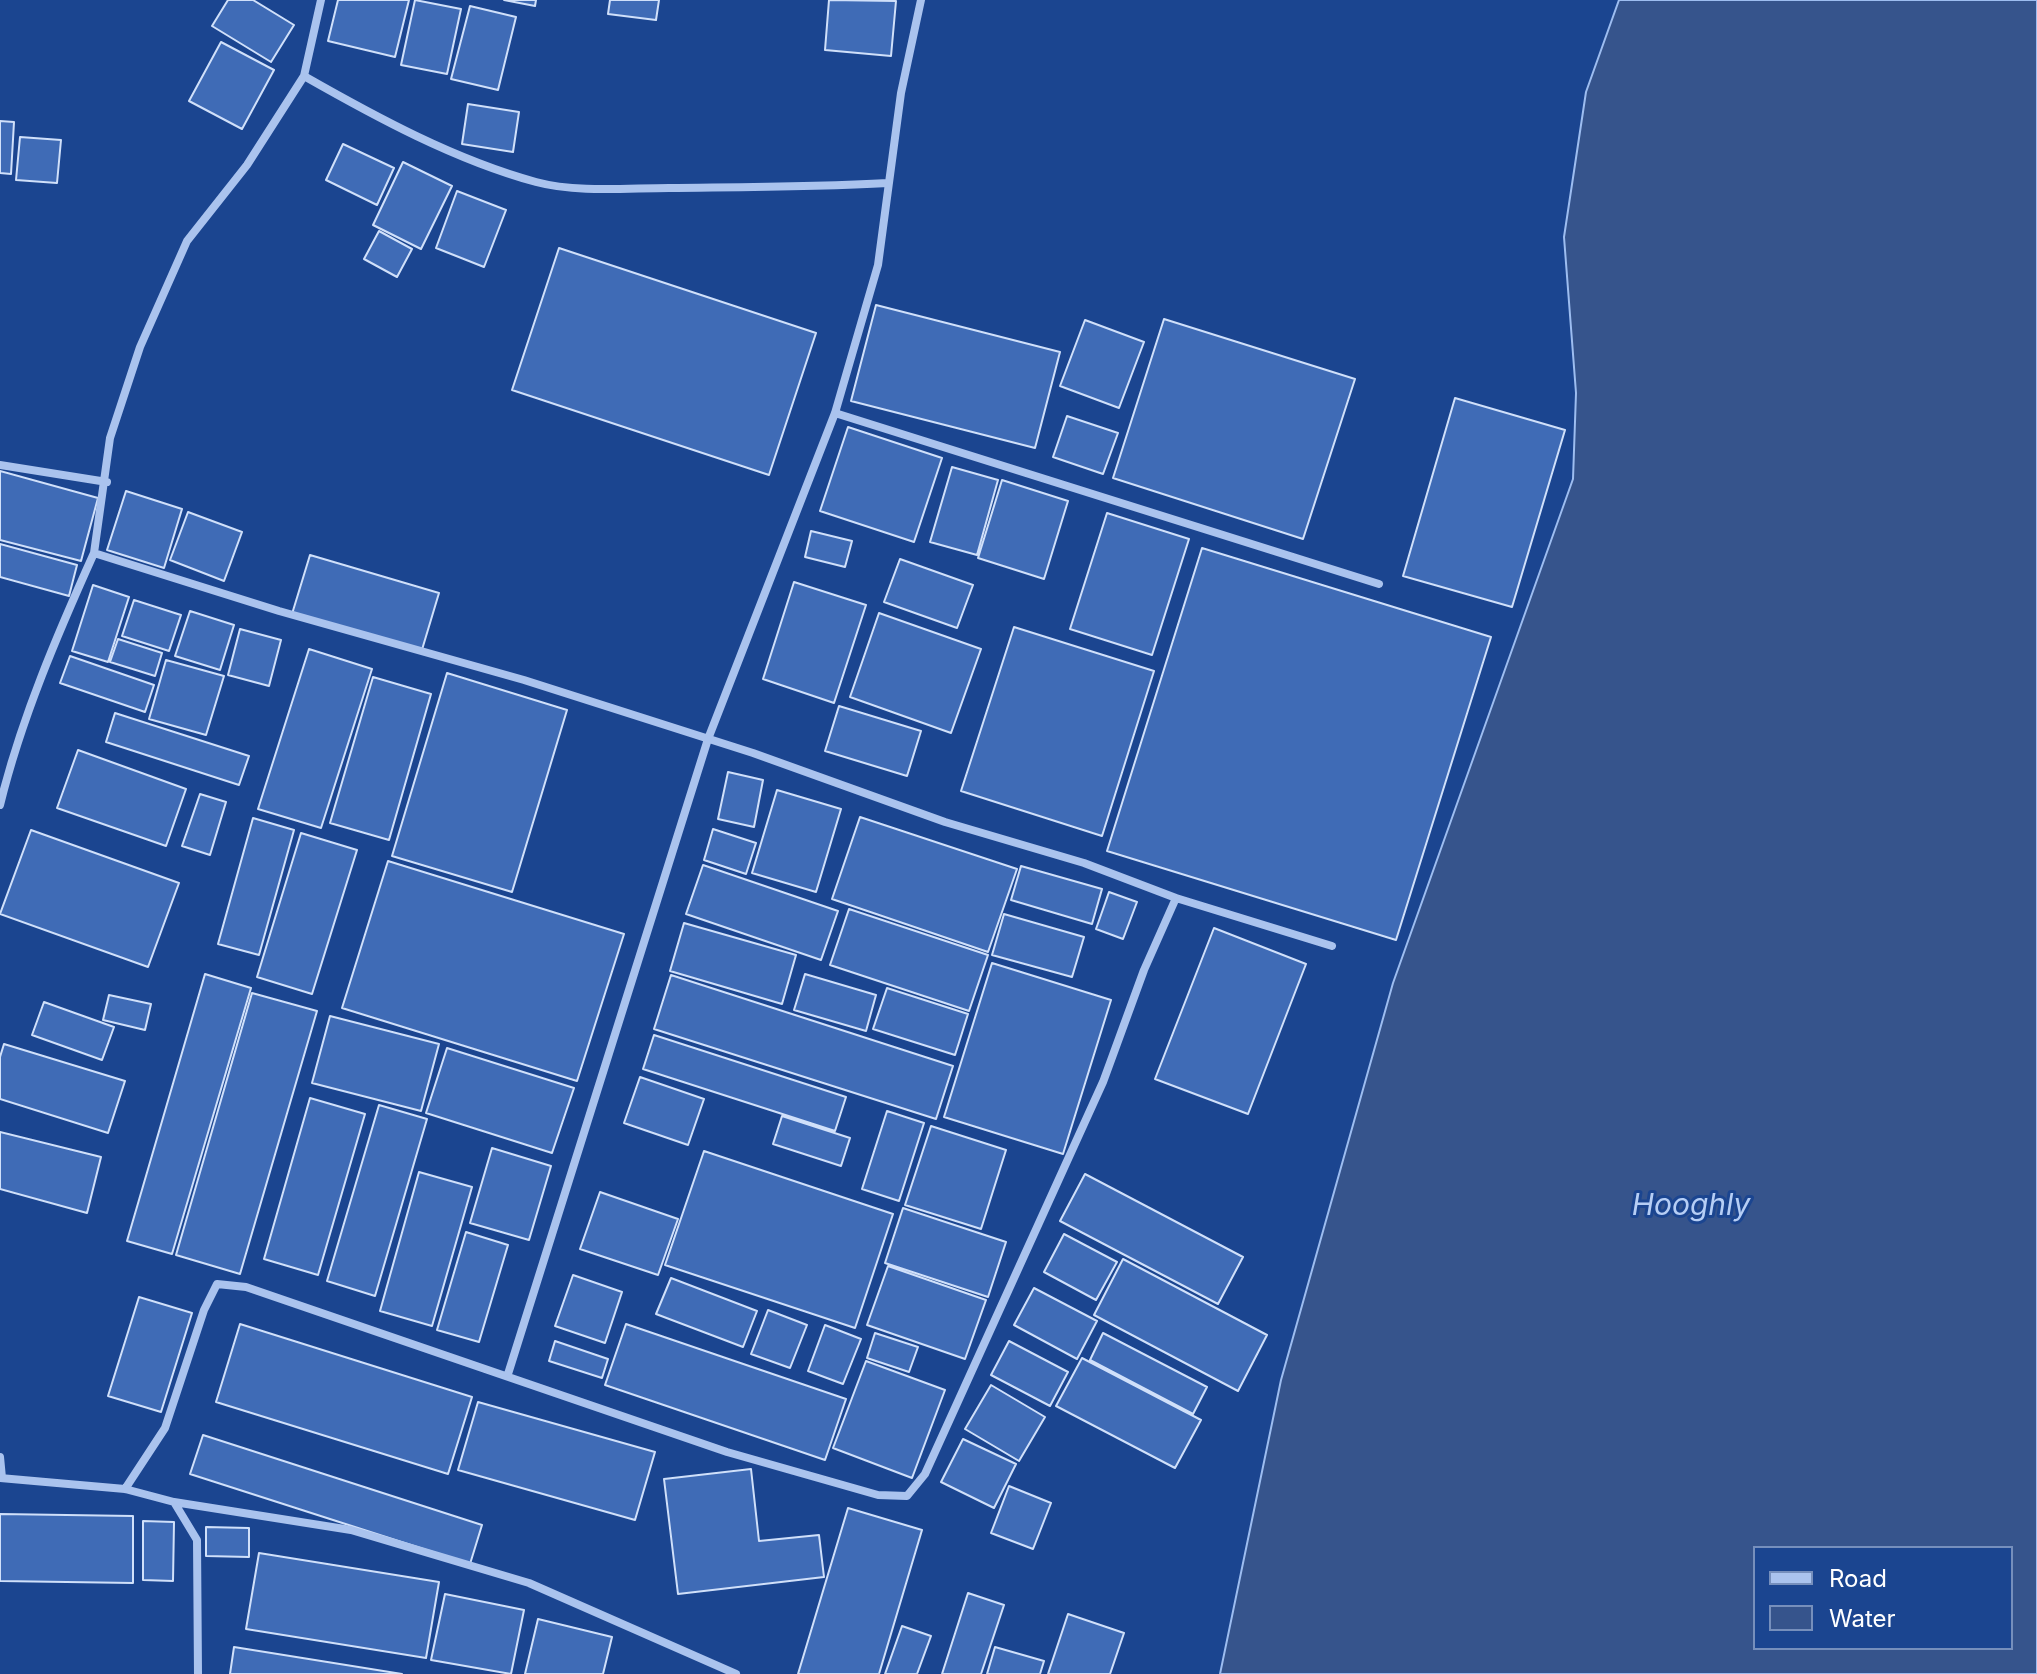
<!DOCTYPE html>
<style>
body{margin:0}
#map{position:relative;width:2037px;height:1674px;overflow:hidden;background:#1b4590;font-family:Inter,sans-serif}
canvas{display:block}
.legend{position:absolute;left:1753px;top:1546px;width:260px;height:104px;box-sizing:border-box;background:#1b4590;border:2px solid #768fbc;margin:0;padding:10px 14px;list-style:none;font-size:24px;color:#fff}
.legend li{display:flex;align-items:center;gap:16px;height:40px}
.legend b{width:40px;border:2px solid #768fbc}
</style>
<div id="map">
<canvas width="2037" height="1674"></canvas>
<ul class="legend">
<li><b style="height:10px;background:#aac3ee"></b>Road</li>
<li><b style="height:22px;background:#36548c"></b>Water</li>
</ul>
</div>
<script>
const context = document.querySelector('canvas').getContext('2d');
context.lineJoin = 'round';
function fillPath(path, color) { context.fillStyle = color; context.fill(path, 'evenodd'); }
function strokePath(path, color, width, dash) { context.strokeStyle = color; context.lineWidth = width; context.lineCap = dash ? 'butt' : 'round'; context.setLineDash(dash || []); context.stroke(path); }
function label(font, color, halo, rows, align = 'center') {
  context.font = font + ' Inter,sans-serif'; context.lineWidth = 6; context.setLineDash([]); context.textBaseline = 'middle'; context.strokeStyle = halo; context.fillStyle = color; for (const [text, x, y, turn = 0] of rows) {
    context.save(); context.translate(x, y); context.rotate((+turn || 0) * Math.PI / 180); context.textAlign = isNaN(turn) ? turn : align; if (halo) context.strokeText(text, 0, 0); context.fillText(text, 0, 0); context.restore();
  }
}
const water = new Path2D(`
 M1619 0H2037V1674H1220L1281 1380 1393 983 1573 479 1576 393 1564 237 1586 92ZM1755 1548H2011V1648H1755Z`);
fillPath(water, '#36548c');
strokePath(water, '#9dbdf0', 2);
const building = new Path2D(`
 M228 0H253L294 25 271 62 212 26Z
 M338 0H409L395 57 328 41Z
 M415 0 461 9 447 74 401 65Z
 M504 0H536L535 6Z
 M610 0H659L656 20 608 14Z
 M829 0 896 1 891 56 825 50Z
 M470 6 516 17 498 90 451 79Z
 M221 42 274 70 242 129 189 101Z
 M468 104 519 112 513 152 462 144Z
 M0 121 14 122 11 174 0 173Z
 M20 137 61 140 57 183 16 180Z
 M343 144 394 168 377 205 326 180Z
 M403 162 452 186 421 249 373 225Z
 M457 191 506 210 484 267 436 248Z
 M379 231 412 249 397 277 364 259Z
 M559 248 816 333 769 475 512 390Z
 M876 305 1060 352 1035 448 851 401Z
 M1164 319 1355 379 1303 539 1113 478Z
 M1085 320 1144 342 1119 408 1060 386Z
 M1455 398 1565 430 1512 607 1403 576Z
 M1067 416 1118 433 1103 474 1053 457Z
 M848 427 942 458 914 542 820 511Z
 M952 467 998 480 977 555 930 542Z
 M0 471 98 498 81 561 0 540Z
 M1002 480 1068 501 1044 579 978 558Z
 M126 491 182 509 164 568 107 550Z
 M188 512 242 532 224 581 170 560Z
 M1107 513 1189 539 1152 655 1070 629Z
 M811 531 852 541 845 567 805 557Z
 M0 544 77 565 69 596 0 577Z
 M1202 548 1491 637 1396 940 1107 851Z
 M310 555 439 593 421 653 292 614Z
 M900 559 973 585 957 628 884 602Z
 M794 582 866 605 834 703 763 679Z
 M93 585 129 597 108 662 72 651Z
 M134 600 181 615 169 651 122 636Z
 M190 611 234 625 220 670 175 656Z
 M879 613 981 649 951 733 850 697Z
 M1014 627 1154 671 1102 836 961 791Z
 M240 629 281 640 269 686 228 675Z
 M118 639 162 653 155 676 110 662Z
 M309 649 372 669 321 828 258 809Z
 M70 656 154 685 145 712 60 683Z
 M166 660 224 676 206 735 149 719Z
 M447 673 567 710 512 892 392 856Z
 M373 677 431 694 389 840 330 823Z
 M839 706 921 731 907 776 825 751Z
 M115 713 249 756 239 785 106 742Z
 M78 750 186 789 166 846 57 808Z
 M728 772 763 780 754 827 718 819Z
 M777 790 841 809 816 892 752 873Z
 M200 794 226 802 210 855 182 846Z
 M860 817 1017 869 988 952 832 899Z
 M253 818 294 830 259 955 218 944Z
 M713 829 756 843 746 874 704 860Z
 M31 830 179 883 148 967 0 914Z
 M301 833 357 850 312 994 257 977Z
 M388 861 624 934 577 1081 342 1008Z
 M703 865 838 911 821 960 686 914Z
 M1021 866 1102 889 1092 924 1011 900Z
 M1109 892 1137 902 1123 939 1096 929Z
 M849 909 988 955 969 1011 830 965Z
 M1004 914 1084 937 1072 977 992 955Z
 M684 923 796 955 782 1004 670 971Z
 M1214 928 1306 964 1248 1114 1155 1079Z
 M992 963 1111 1000 1063 1154 944 1117Z
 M205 974 251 988 172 1254 127 1241Z
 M805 974 876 995 866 1031 794 1010Z
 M671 975 953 1066 936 1119 654 1029Z
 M887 988 968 1014 955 1055 873 1029Z
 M252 993 317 1011 240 1274 176 1255Z
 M109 995 151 1004 145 1030 103 1020Z
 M44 1002 114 1027 102 1060 32 1035Z
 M330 1016 439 1044 421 1111 312 1083Z
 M654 1035 846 1097 835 1131 643 1069Z
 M4 1044 125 1081 108 1133 0 1099V1057Z
 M447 1048 574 1088 552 1153 426 1113Z
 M640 1077 704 1099 688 1145 624 1123Z
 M310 1098 365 1114 318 1275 264 1259Z
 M379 1105 427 1119 375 1296 327 1281Z
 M887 1111 924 1123 899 1201 862 1189Z
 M782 1116 850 1138 841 1166 773 1144Z
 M931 1126 1006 1150 981 1229 905 1205Z
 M0 1132 101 1157 87 1213 0 1189Z
 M492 1148 551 1166 529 1240 470 1223Z
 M704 1151 893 1214 855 1328 665 1265Z
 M419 1172 472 1187 432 1326 380 1311Z
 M1085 1174 1243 1257 1218 1304 1060 1221Z
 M600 1192 678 1219 658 1275 580 1249Z
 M903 1208 1006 1242 988 1297 885 1263Z
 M466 1232 508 1245 479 1342 437 1330Z
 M1064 1234 1117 1262 1096 1300 1044 1272Z
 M1123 1259 1267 1335 1238 1391 1094 1315Z
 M888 1266 986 1300 965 1359 867 1325Z
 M573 1275 622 1292 605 1343 555 1326Z
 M671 1278 757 1311 743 1347 656 1314Z
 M1034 1288 1097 1321 1077 1359 1014 1325Z
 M139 1297 192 1313 161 1412 108 1396Z
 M768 1310 807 1325 790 1368 751 1354Z
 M240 1324 472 1397 448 1474 216 1402Z
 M626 1324 846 1399 825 1460 605 1385Z
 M825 1325 861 1339 843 1384 808 1371Z
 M875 1333 918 1347 909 1372 867 1358Z
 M1103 1333 1207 1387 1193 1414 1090 1360Z
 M555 1341 608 1359 602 1378 549 1361Z
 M1009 1341 1068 1372 1050 1406 991 1375Z
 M1082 1358 1201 1420 1175 1468 1056 1406Z
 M866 1361 945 1390 912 1478 833 1448Z
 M991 1385 1045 1417 1019 1461 965 1429Z
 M478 1402 655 1452 635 1520 458 1470Z
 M203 1435 482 1525 470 1564 190 1474Z
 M963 1439 1016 1464 994 1508 941 1482Z
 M751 1469 759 1541 819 1535 824 1577 678 1594 664 1479Z
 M1009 1486 1051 1503 1033 1549 991 1533Z
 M848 1508 922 1530 879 1674H798Z
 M0 1514 133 1516V1583L0 1581Z
 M143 1521 174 1522 173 1581 143 1580Z
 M206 1527 249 1528V1557L206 1556Z
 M259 1553 439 1582 426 1658 246 1629Z
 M968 1593 1004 1605 981 1674H942Z
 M445 1594 524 1610 511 1674 431 1660Z
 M1068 1614 1124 1633 1110 1674H1048Z
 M538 1619 612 1637 603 1674H525Z
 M902 1626 931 1636 917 1674H885Z
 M234 1647 402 1674H230Z
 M995 1647 1044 1661 1040 1674H987Z`);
fillPath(building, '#3f6bb6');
strokePath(building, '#d0e0fa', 2);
strokePath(new Path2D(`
 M304 76C376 117 455 160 536 182 577 193 627 188 669 188 743 187 815 187 888 183
 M835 413 1379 584
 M0 465 107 482
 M94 553 110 438 140 347 187 241 247 165 304 76 321 0
 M0 805C21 719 58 633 94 553L279 611 524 680 753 753 945 822 1084 863 1176 898
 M508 1374 708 739 835 413 878 265 901 93 921 0
 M0 1457 2 1478
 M0 1478 125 1489 174 1502 197 1540 198 1674
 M125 1489 165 1428 204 1310 217 1284 246 1287 727 1452 878 1495 907 1496 925 1474 1103 1082 1144 970 1176 898 1332 946
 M174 1502 351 1530 529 1583 736 1674`), '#aac3ee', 8);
label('italic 30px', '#b6cef5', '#1b4590', [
 ["Hooghly",1691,1206]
]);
</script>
